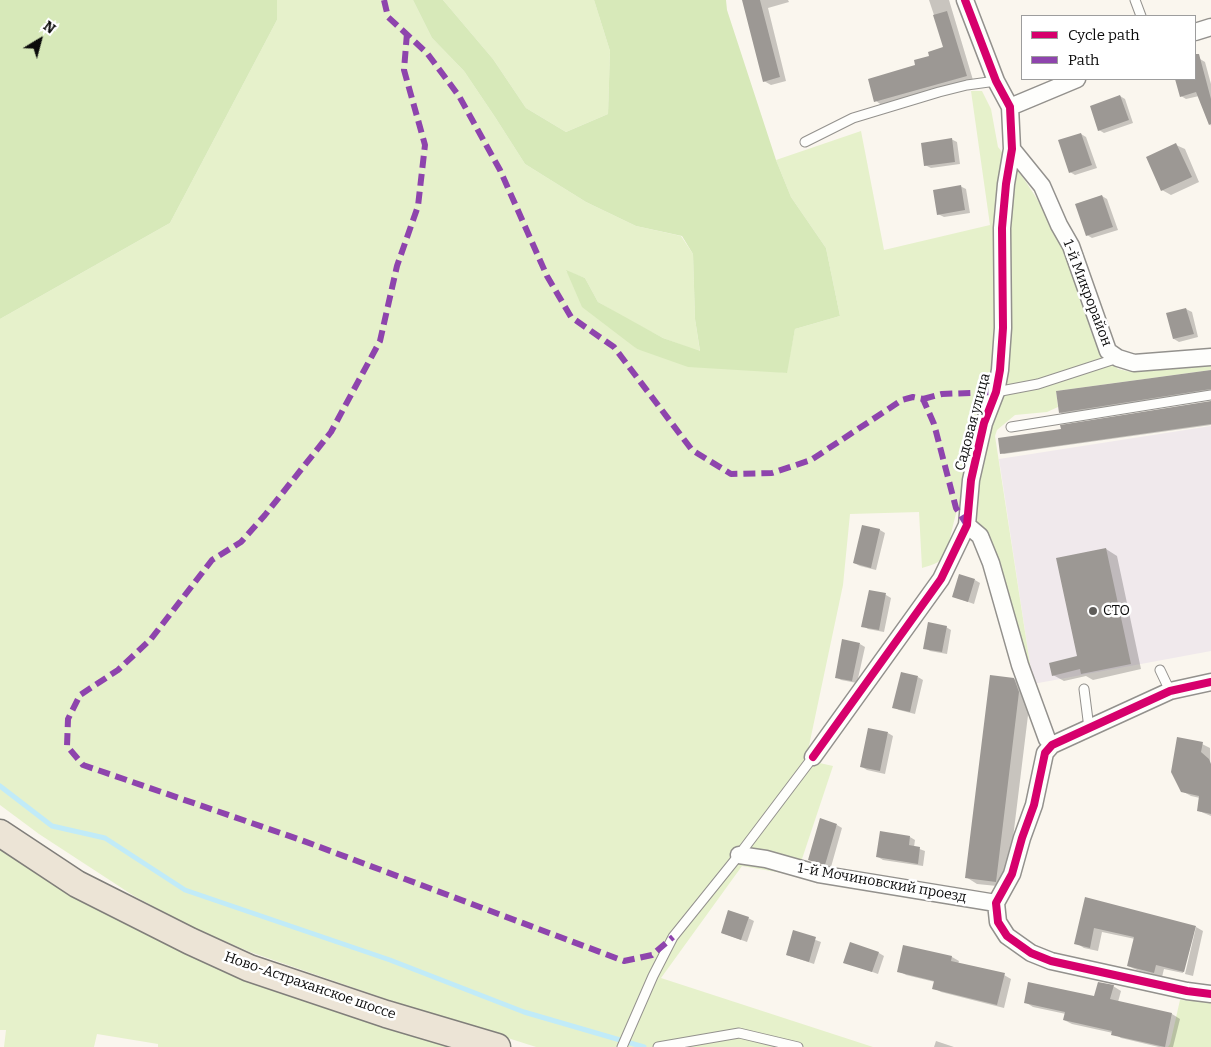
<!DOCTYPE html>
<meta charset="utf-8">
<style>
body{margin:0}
#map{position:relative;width:1211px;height:1047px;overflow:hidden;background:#faf6ee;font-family:Bitter,serif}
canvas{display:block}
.legend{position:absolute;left:1021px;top:15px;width:175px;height:65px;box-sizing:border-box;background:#fff;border:1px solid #9d9d9d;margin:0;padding:6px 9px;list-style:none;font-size:15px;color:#0b0b0b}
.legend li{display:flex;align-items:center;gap:10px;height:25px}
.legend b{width:25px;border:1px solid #9d9d9d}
.north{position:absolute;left:15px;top:15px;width:50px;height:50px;-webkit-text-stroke:4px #fff;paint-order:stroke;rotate:37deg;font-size:14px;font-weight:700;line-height:20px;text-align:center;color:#0b0b0b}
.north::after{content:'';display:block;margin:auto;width:18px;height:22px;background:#0b0b0b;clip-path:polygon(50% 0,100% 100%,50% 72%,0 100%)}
</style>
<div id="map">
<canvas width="1211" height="1047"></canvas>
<ul class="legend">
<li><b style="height:6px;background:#d6006c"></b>Cycle path</li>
<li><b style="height:6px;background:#8e44ad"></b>Path</li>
</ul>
<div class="north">N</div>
</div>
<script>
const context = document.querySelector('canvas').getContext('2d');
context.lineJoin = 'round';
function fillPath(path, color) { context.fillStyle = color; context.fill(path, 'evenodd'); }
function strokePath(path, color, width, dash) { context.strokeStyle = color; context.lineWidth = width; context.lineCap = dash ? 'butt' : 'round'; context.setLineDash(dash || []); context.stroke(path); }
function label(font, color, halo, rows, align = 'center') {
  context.font = font + ' Bitter,serif'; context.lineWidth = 5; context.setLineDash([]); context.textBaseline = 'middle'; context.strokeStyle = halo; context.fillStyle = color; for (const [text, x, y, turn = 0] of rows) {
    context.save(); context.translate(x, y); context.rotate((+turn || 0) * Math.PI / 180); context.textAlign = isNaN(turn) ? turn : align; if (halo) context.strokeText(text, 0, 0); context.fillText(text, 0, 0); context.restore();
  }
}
fillPath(new Path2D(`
 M1211 426V651L1033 684 999 459Z`), '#f0e9ec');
fillPath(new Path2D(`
 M277 0H413L432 38 464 71 495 117 525 164 586 202 636 226 681 236 693 254 695 319 700 352 663 338 625 318 598 302 585 278 566 271 637 349 786 373 795 329 840 316 826 248 791 197 776 160 861 131 884 250 990 225 971 91H982L991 109 998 147 1024 179 1054 225 1081 288 1091 331 1101 352 1118 369 1131 372 1188 368 1211 364V370L1056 391 1058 407 1047 412 1015 415 997 430 995 436 1033 684 977 523 959 506C952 520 950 555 938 562 933 565 927 566 922 568L919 512 850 514 843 585 806 760 833 766 801 862 794 875 742 866 661 978 873 1047H536L392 1001 250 952 192 927 134 896 39 834 0 805V319L170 223 277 20Z
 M443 0H594L610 51 608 114 566 132 526 108 493 59Z
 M0 846 16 858 468 1047H158V1044L97 1034 94 1047H4L6 1030H0Z
 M1180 1000 1211 1002V1047H1168L1170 1044Z`), '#e6f1cb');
fillPath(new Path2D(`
 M0 0H277V20L170 223 0 319Z
 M413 0H443L493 59 526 108 566 132 608 114 610 51 594 0H726L727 10 776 160 791 197 826 248 840 316 795 329 787 373 688 367 637 349 582 307 566 270 585 278 598 302 663 338 700 351 695 319 693 254 682 236 636 226 586 202 525 164 495 117 464 71 432 38Z`), '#d7e9b9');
fillPath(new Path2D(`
 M743 0H788L789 2 768 8 786 81 771 85 764 81Z
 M929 0H949L973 80 883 106 876 101 917 66 945 48Z
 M1200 59 1205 62 1211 84V126L1199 96 1186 99 1181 96 1176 79H1195V61Z
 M1120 96 1125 99 1133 123 1104 133 1099 130Z
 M1081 134 1086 137 1097 168 1075 175 1070 172Z
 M951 139 957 142 960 164 931 168 925 165Z
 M1176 145 1185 149 1199 182 1171 195 1162 190Z
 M960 186 966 189 970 213 944 217 938 214Z
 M1102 196 1107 199 1118 230 1092 238 1087 235Z
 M1186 309 1192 312 1198 337 1179 342 1174 339Z
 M1211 371V390L1062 414 1060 412Z
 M1211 403V425L1004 454 1001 453 1062 430Z
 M863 526 880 530 885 533 876 570 860 566 854 563Z
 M1106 549 1117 556 1141 669 1093 680 1086 676 1064 681 1053 675 1079 657Z
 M975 580 980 583 974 604 954 597Z
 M870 591 886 595 891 598 884 632 868 629 863 626Z
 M946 627 951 630 947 654 930 651 925 648Z
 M860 644 865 647 857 683 841 680 836 677Z
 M918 677 923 680 915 714 899 710 894 707Z
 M1014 679 1025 686 1030 699 1007 887 977 884 966 877Z
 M888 733 893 736 885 774 867 770 862 767Z
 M1202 744 1210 748 1211 816 1199 811 1200 798 1191 796 1182 791Z
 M837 825 842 828 831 867 809 859Z
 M910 837 915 840 914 847 925 851 923 866 883 860 878 857Z
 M1086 899 1196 927H1194L1183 973 1164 969 1162 977 1137 970 1128 966 1135 939 1102 932 1098 951 1084 948 1076 943Z
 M748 918 754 921 747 942 722 933Z
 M1196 927 1203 931 1193 976 1185 974Z
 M794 932 821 942 814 964 787 955Z
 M904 946 952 957 959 961 958 964 1004 975 1011 979 1004 1008 941 992 934 988 935 982 906 975 899 971Z
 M879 953 884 956 878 974 845 962Z
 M1113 986 1121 991 1118 1002 1172 1014 1180 1019 1173 1047H1159L1121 1038 1113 1033 1072 1024 1064 1020 1066 1014 1033 1007 1025 1002 1095 997Z
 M936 1041 954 1047H934Z`), '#0003');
strokePath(new Path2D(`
 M0 786 52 826 105 838 185 890 390 960 524 1012 644 1047`), '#c1ebf8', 5);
fillPath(new Path2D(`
 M742 0H760L780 77 763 82Z
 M947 11 967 76 874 102 868 79 915 65 914 60 929 56 928 52 943 47 933 15Z
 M1195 54H1199L1211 99V124L1209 125 1196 92 1180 97 1175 79H1195Z
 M1120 95 1129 120 1098 131 1090 106Z
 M1081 133 1092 165 1069 173 1058 140Z
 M952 138 955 162 924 166 921 143Z
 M1176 143 1192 177 1161 191 1146 157Z
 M961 185 965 210 937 215 933 190Z
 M1102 195 1113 227 1086 236 1075 204Z
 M1186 308 1194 334 1173 339 1166 313Z
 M1211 370V389L1059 413 1056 391Z
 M1211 401V424L1000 454 998 438 1061 429 1060 425Z
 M862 525 880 529 871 568 853 563Z
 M1106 548 1131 664 1081 674 1080 669 1052 676 1049 663 1077 656 1056 558Z
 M959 574 975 579 968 602 952 597Z
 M869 590 886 593 879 630 861 627Z
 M928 622 947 626 942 652 923 649Z
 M842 639 860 643 852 681 835 678Z
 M901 672 918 676 910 712 892 708Z
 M990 675 1014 678 1019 692 996 882 965 878Z
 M868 728 888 732 880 771 860 767Z
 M1177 737 1203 742 1201 752 1209 759 1211 764V814L1197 811 1199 796 1181 792 1171 772Z
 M820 818 837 824 825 865 808 860Z
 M880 831 910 836 909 845 920 847 918 864 876 857Z
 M1085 897 1196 926 1184 972 1156 965 1154 973 1127 966 1134 937 1094 928 1090 948 1074 944Z
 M728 910 749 917 741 940 721 933Z
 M793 930 816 937 809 962 786 955Z
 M850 942 879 952 872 972 843 963Z
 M903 945 952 956 951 961 1005 973 997 1005 932 989 934 981 897 972Z
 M1028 982 1094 996 1098 982 1114 985 1110 999 1172 1013 1165 1047 1111 1035 1112 1031 1063 1020 1065 1012 1024 1003Z`), '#9c9894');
const service = new Path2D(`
 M1135 0 1141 16
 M805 142 853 118 939 92 967 85 996 81
 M996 392 1038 384 1118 358
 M1011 427 1211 395
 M1160 670 1170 691
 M1084 689 1089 728
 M622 1047 653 976 673 937 739 855 813 757
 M658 1047 739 1033 798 1047`);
const minor = new Path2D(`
 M1195 32 1211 27
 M1010 107 1077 79
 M1012 149 1042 186 1059 225 1071 246 1108 351 1118 358 1134 363 1211 357
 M967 525 980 536 991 563 1020 665 1047 739 1052 745
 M1211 682 1170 691 1052 745 1045 753 1034 805 1022 838 1012 874 996 903 998 922 1007 936 1031 953 1051 961 1187 991 1211 994
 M813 757 941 579 967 525 971 480 984 423 996 392 1000 370 1003 328 1002 228 1006 184 1012 149 1010 107 996 81 965 0
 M739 855 766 859 819 874 996 903`);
const primary = new Path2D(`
 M0 833 77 884 190 941 249 968 386 1014 497 1047`);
strokePath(service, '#93918d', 11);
strokePath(minor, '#93918d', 19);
strokePath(primary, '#807e7a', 29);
strokePath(service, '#fefefc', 9);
strokePath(minor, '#fefefc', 16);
strokePath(primary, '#ece4d6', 26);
strokePath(new Path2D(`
 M384 0 388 17 427 53 459 96 500 170 547 276 571 317 614 347 692 450 731 474 772 473 811 460 902 400 913 397 923 399 934 424 956 508 967 525
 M407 33 404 70 425 145 418 206 397 266 380 341 331 432 265 515 241 542 212 560 151 639 118 670 80 695 68 719 67 746 83 765 301 840 624 961 652 955 673 937
 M923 399 942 394 996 392`), '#8e44ad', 6, [12, 6]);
strokePath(new Path2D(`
 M1211 682 1170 691 1052 745 1045 753 1034 805 1022 838 1012 874 996 903 998 922 1007 936 1031 953 1051 961 1187 991 1211 994
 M813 757 941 579 967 525 971 480 984 423 996 392 1000 370 1003 328 1002 228 1006 184 1012 149 1010 107 996 81 965 0`), '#d6006c', 8);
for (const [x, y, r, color] of [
 [1093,611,5,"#5f5d5a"]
]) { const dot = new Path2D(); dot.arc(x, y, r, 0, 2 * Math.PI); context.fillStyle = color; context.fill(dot); strokePath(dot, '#fff', 2); }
label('14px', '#0b0b0b', '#fff', [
 ["1-й Микрорайон",1087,293,69],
 ["Садовая улица",973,422,-75],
 ["1-й Мочиновский проезд",882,883,10],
 ["Ново-Астраханское шоссе",310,986,19]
]);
label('14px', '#0b0b0b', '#fff', [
 ["СТО",1103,611]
], 'left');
</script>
